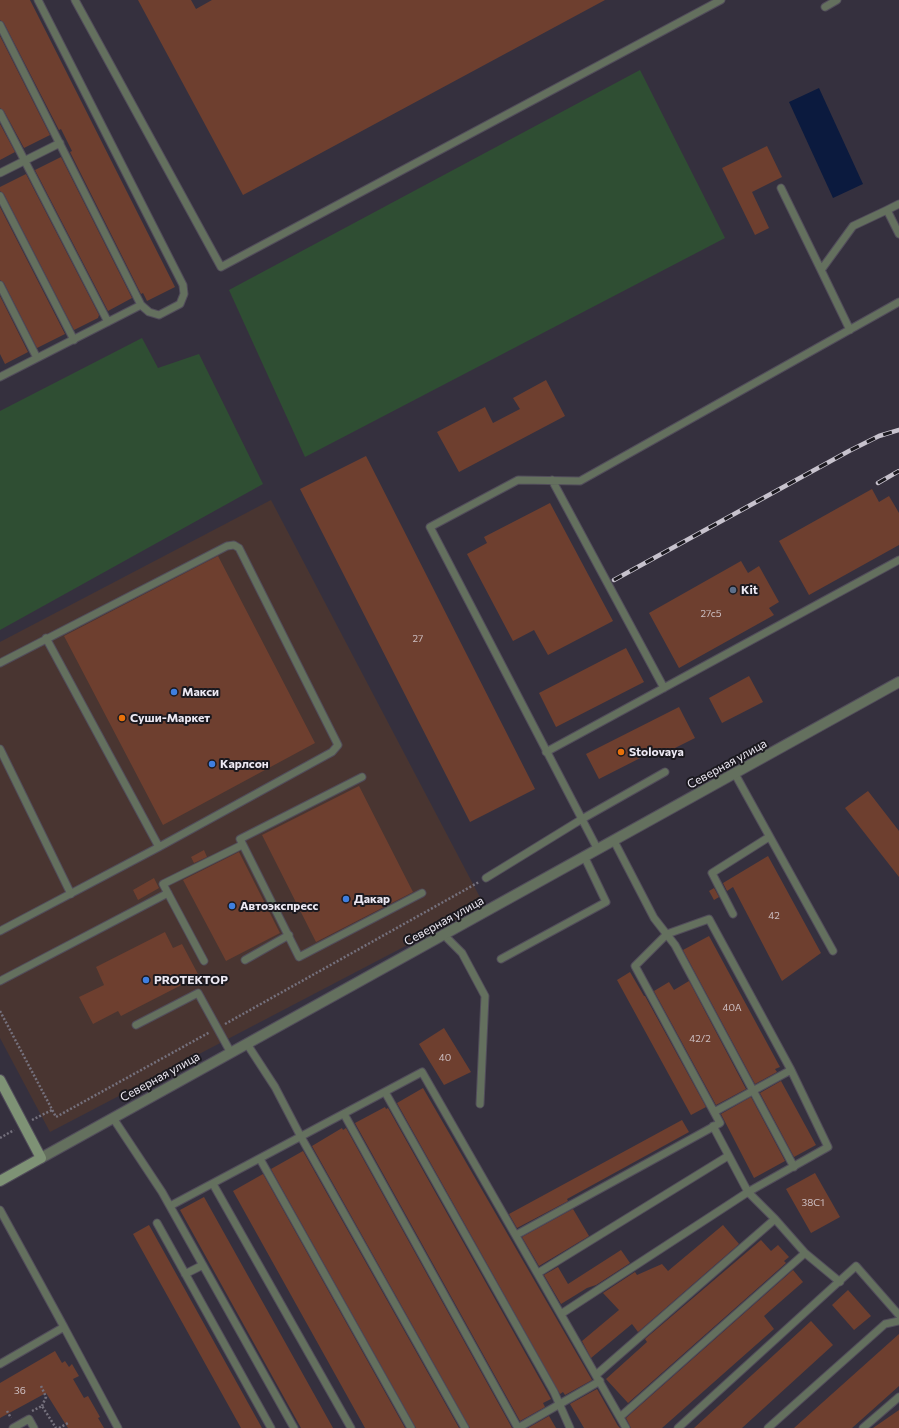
<!DOCTYPE html>
<meta charset="utf-8">
<style>
body{margin:0}
canvas{display:block;background:#35303e}
</style>
<canvas width="899" height="1428"></canvas>
<script>
const context = document.querySelector('canvas').getContext('2d');
context.lineJoin = 'round';
function fillPath(path, color) { context.fillStyle = color; context.fill(path, 'evenodd'); }
function strokePath(path, color, width, dash) { context.strokeStyle = color; context.lineWidth = width; context.lineCap = dash ? 'butt' : 'round'; context.setLineDash(dash || []); context.stroke(path); }
function label(font, color, halo, rows, align = 'center') {
  context.font = font + ' Commissioner,sans-serif'; context.lineWidth = 4; context.setLineDash([]); context.textBaseline = 'middle'; context.strokeStyle = halo; context.fillStyle = color; for (const [text, x, y, turn = 0] of rows) {
    context.save(); context.translate(x, y); context.rotate((+turn || 0) * Math.PI / 180); context.textAlign = isNaN(turn) ? turn : align; if (halo) context.strokeText(text, 0, 0); context.fillText(text, 0, 0); context.restore();
  }
}
fillPath(new Path2D(`
 M271 500 484 905 50 1132 0 1038V642Z`), '#493531');
fillPath(new Path2D(`
 M640 70 725 238 305 457 229 290Z
 M142 338 158 368 199 354 263 484 0 630V411Z`), '#2f4e33');
fillPath(new Path2D(`
 M819 88 863 184 833 198 789 102Z`), '#0b1a3e');
fillPath(new Path2D(`
 M0 0H30L175 287 147 301 143 293 141 294 70 152 72 151 61 129 59 130 4 23 0 20Z
 M138 0H191L196 9 212 0H605L243 195Z
 M0 36 50 135 24 148 4 111 0 108Z
 M0 124 15 152 0 160Z
 M767 146 782 177 752 192 769 228 755 235 722 168Z
 M61 157 132 298 108 311 35 170Z
 M26 174 99 315 98 318 74 330 4 194 0 191V187Z
 M0 207 65 334 37 348 4 283 0 280Z
 M0 296 28 352 5 364 0 354Z
 M546 380 565 416 459 472 437 432 485 407 493 423 520 409 513 398Z
 M366 456 535 789 470 822 300 489Z
 M872 489 879 502 889 496 899 513V545L809 595 779 541Z
 M550 503 613 621 548 655 534 630 513 641 467 554 487 543 484 537Z
 M218 556 315 743 163 825 64 636Z
 M741 561 748 573 759 566 779 602 769 608 774 615 679 668 649 613Z
 M626 648 644 682 556 727 539 693Z
 M749 676 763 702 722 723 709 698Z
 M679 707 695 738 659 756 656 750 599 779 586 754Z
 M359 786 413 892 316 942 262 835Z
 M868 791 899 831V877L845 808Z
 M204 850 207 857 194 863 191 857Z
 M239 852 280 933 226 961 183 880Z
 M768 856 821 953 782 981 733 887 727 891 723 883Z
 M154 878 159 888 138 900 133 890Z
 M714 888 719 897 714 900 709 891Z
 M165 932 173 948 182 944 199 976 121 1016 118 1011 93 1024 79 997 104 985 96 967Z
 M709 936 780 1067 775 1069 777 1072 755 1084 683 950Z
 M630 972 644 996H645L706 1107 691 1115 617 980Z
 M689 981 746 1089 716 1105 654 991 669 982 674 990Z
 M444 1028 471 1072 444 1085 419 1044Z
 M781 1081 816 1145 794 1157 760 1093Z
 M423 1088 592 1380 565 1395 563 1392 560 1394 397 1103Z
 M751 1097 785 1161 754 1178 721 1114Z
 M385 1107 386 1109 388 1108 551 1399 543 1403 545 1407 520 1421 355 1123Z
 M682 1120 689 1132 567 1199 568 1201 517 1228 509 1214Z
 M342 1128 343 1130 346 1128 512 1428H470L312 1146Z
 M303 1151 459 1428H416L271 1169Z
 M815 1173 840 1217 811 1233 786 1189Z
 M263 1174 405 1428H365L233 1191Z
 M204 1197 333 1428H301L180 1210Z
 M573 1209 589 1236 539 1266 522 1237Z
 M149 1225 262 1428H241L133 1234Z
 M723 1225 739 1244 638 1332 632 1324 591 1358 582 1341 619 1310 603 1293 635 1272 637 1275 662 1264 668 1271Z
 M761 1240 771 1251 778 1245 789 1257 784 1261 786 1263 628 1403 606 1379 647 1342 645 1339Z
 M621 1250 630 1263 596 1285 587 1288 561 1304 544 1275 558 1267 568 1284Z
 M793 1270 803 1282 764 1316 774 1329 662 1428H631L626 1418Z
 M848 1290 871 1316 854 1330 832 1305Z
 M811 1321 833 1345 742 1428H694Z
 M899 1334V1386L852 1428H794Z
 M55 1351 62 1363 65 1361 69 1367 72 1364 79 1376 73 1379 84 1398 88 1396 100 1417 98 1418 104 1428H68L46 1393 0 1418V1383Z
 M597 1389 618 1426 620 1428H584L570 1404Z
 M899 1410V1428H873Z
 M549 1416 556 1428H528Z`), '#6e3f2f');
const lane = new Path2D(`
 M75 0 221 267 721 0
 M825 7 837 0
 M0 25 141 305
 M0 113 108 322
 M0 173 60 143
 M781 188 821 270
 M0 196 74 340
 M899 204 887 210 899 234
 M0 285 37 358
 M850 330 821 270 853 226 887 210
 M0 377 141 305 149 312 159 315 180 304 184 294 183 285 38 0
 M552 480 664 688
 M46 638 159 847
 M0 663 227 546 234 545 239 548 338 745 332 752 159 847 0 931
 M0 749 71 894
 M546 752 899 560
 M735 774 833 951
 M362 777 240 839 299 957 422 893
 M614 841 654 918 675 945 794 1167
 M598 850 430 527 518 480 580 481 899 302
 M486 878 582 819 665 772
 M733 914 712 873 769 837
 M445 936 462 953 485 996 480 1104
 M501 959 606 902 585 858
 M245 960 289 935
 M204 961 163 884 242 845
 M0 981 168 893
 M136 1025 198 993 231 1053
 M247 1044 275 1087 301 1137 465 1428
 M385 1092 554 1392 570 1428
 M714 1112 791 1070
 M344 1114 518 1428 600 1381
 M113 1118 162 1192 294 1428
 M713 1126 748 1192 775 1219
 M260 1159 411 1428
 M213 1184 351 1428
 M170 1206 422 1072 626 1428
 M0 1210 64 1327 0 1364
 M157 1223 271 1428
 M516 1235 720 1123 635 966 667 934 709 919 791 1070 828 1147 748 1192 561 1314
 M538 1273 728 1156
 M185 1274 203 1265
 M64 1327 118 1428
 M596 1375 775 1219 805 1253
 M620 1417 805 1253 840 1282
 M13 1428 29 1419 34 1428
 M678 1428 856 1266 899 1315
 M768 1428 885 1324 899 1321
 M863 1428 899 1397`);
const street = new Path2D(`
 M41 1158 899 682`);
const secondary = new Path2D(`
 M0 1080 41 1158 0 1181`);
strokePath(lane, '#524d5b', 9);
strokePath(street, '#524d5b', 12);
strokePath(secondary, '#524d5b', 12);
strokePath(new Path2D(`
 M0 1011 56 1117 210 1032
 M225 1024 479 882
 M32 1120 52 1110
 M0 1138 14 1130
 M41 1386 46 1397 42 1406
 M7 1411 11 1418
 M32 1411 42 1406 56 1428
 M59 1428 68 1423`), '#75717d', 2.5, [2, 2]);
strokePath(lane, '#64705e', 7);
strokePath(street, '#64705e', 10);
strokePath(secondary, '#7e9275', 10);
const rail = new Path2D(`
 M878 483 899 471
 M614 580 849 451 879 436 899 430`);
strokePath(rail, '#c7c2cd', 4.5);
strokePath(rail, '#1b191f', 3, [9]);
for (const [x, y, r, color] of [
 [733,590,4,"#5c6f8a"],
 [174,692,4,"#3f7fe0"],
 [122,718,4,"#e8710a"],
 [621,752,4,"#e8710a"],
 [212,764,4,"#3f7fe0"],
 [346,899,4,"#3f7fe0"],
 [232,906,4,"#3f7fe0"],
 [146,980,4,"#3f7fe0"]
]) { const dot = new Path2D(); dot.arc(x, y, r, 0, 2 * Math.PI); context.fillStyle = color; context.fill(dot); strokePath(dot, '#1b191f', 1.5); }
label('10px', '#ccbec1', null, [
 ["27с5",711,614],
 ["27",418,639],
 ["42",774,916],
 ["40А",732,1008],
 ["42/2",700,1039],
 ["40",445,1058],
 ["38С1",813,1203],
 ["36",20,1391]
]);
label('bold 12px', '#ece8f2', '#1b191f', [
 ["Kit",741,590],
 ["Макси",182,692],
 ["Суши-Маркет",130,718],
 ["Stolovaya",629,752],
 ["Карлсон",220,764],
 ["Дакар",354,899],
 ["Автоэкспресс",240,906],
 ["PROТЕКТОР",154,980]
], 'left');
label('12px', '#ece8f2', '#1b191f', [
 ["Северная улица",727,764,-29],
 ["Северная улица",444,921,-29],
 ["Северная улица",160,1077,-29]
]);
</script>
